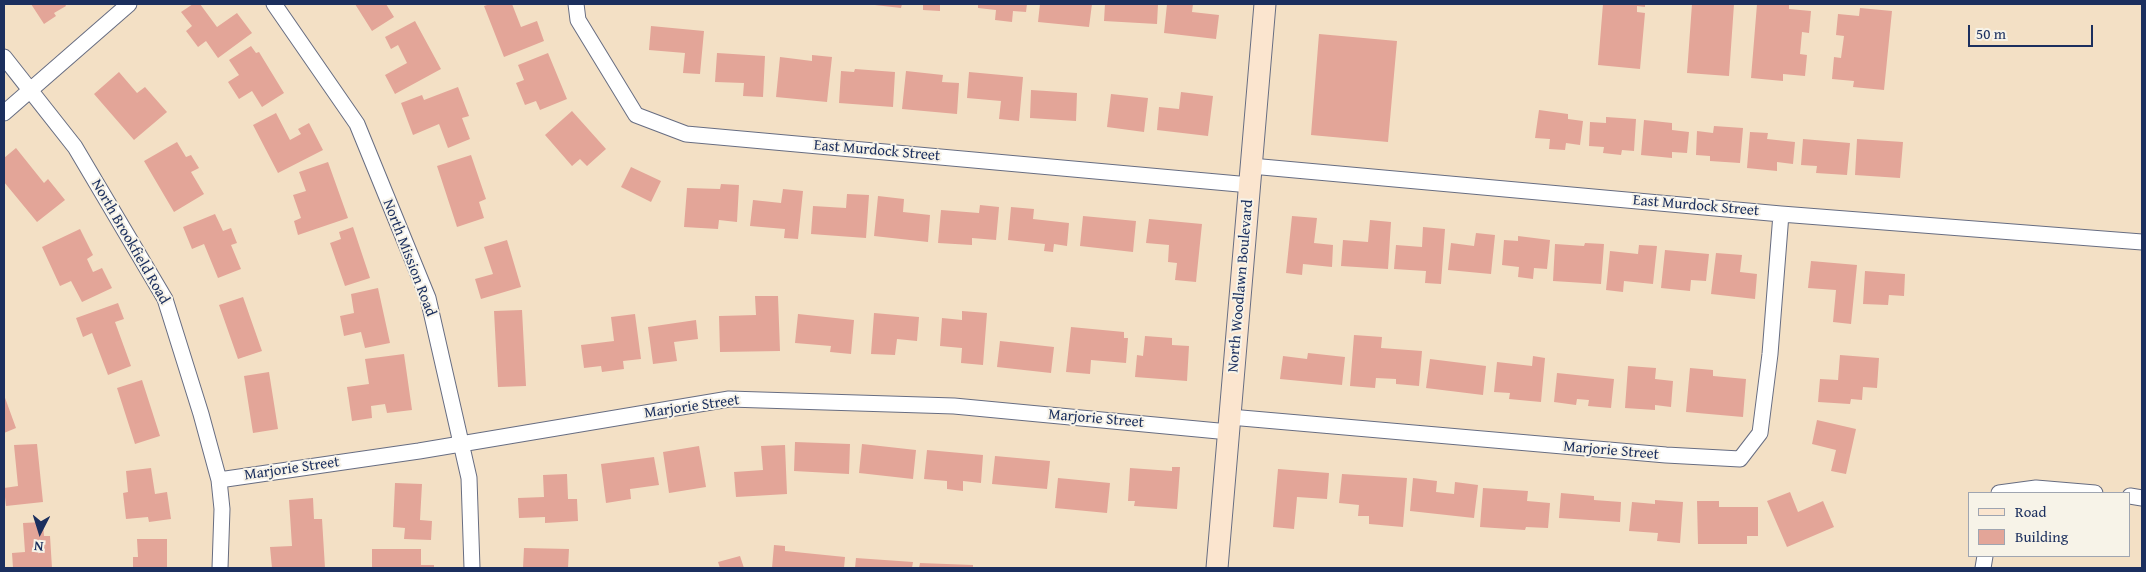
<!DOCTYPE html>
<style>
body{margin:0}
#map{position:relative;width:2146px;height:572px;overflow:hidden;background:#f3e0c5;font-family:"Gentium Book Plus",serif}
canvas{display:block}
.frame{position:absolute;inset:0;border:5px solid #1b2f5e;pointer-events:none}
.legend{position:absolute;left:1968px;top:492px;width:162px;height:65px;box-sizing:border-box;background:#f7f3e8;border:1px solid #9fa5b1;margin:0;padding:6px 9px;list-style:none;font-size:15px;color:#1b2f5e}
.legend li{display:flex;align-items:center;gap:10px;height:25px}
.legend b{width:25px;border:1px solid #9fa5b1}
.north{position:absolute;left:15px;top:507px;width:50px;height:50px;-webkit-text-stroke:4px #f7f3e8;paint-order:stroke;rotate:185deg;font-size:14px;font-weight:700;line-height:20px;text-align:center;color:#1b2f5e}
.north::after{content:'';display:block;margin:auto;width:18px;height:22px;background:#1b2f5e;clip-path:polygon(50% 0,100% 100%,50% 72%,0 100%)}
.scale{position:absolute;left:1968px;top:25px;width:125px;height:22px;box-sizing:border-box;border:2px solid #1b2f5e;border-top:0;padding-left:6px;font-size:15px;line-height:18px;white-space:nowrap;color:#1b2f5e;-webkit-text-stroke:4px #f7f3e8;paint-order:stroke}
</style>
<div id="map">
<canvas width="2146" height="572"></canvas>
<div class="frame"></div>
<ul class="legend">
<li><b style="height:6px;background:#fbe5cf"></b>Road</li>
<li><b style="height:14px;background:#e3a598"></b>Building</li>
</ul>
<div class="north">N</div>
<div class="scale">50 m</div>
</div>
<script>
const context = document.querySelector('canvas').getContext('2d');
context.lineJoin = 'round';
function fillPath(path, color) { context.fillStyle = color; context.fill(path, 'evenodd'); }
function strokePath(path, color, width, dash) { context.strokeStyle = color; context.lineWidth = width; context.lineCap = dash ? 'butt' : 'round'; context.setLineDash(dash || []); context.stroke(path); }
function label(font, color, halo, rows, align = 'center') {
  context.font = font + ' "Gentium Book Plus",serif'; context.lineWidth = 4; context.setLineDash([]); context.textBaseline = 'middle'; context.strokeStyle = halo; context.fillStyle = color; for (const [text, x, y, turn = 0] of rows) {
    context.save(); context.translate(x, y); context.rotate((+turn || 0) * Math.PI / 180); context.textAlign = isNaN(turn) ? turn : align; if (halo) context.strokeText(text, 0, 0); context.fillText(text, 0, 0); context.restore();
  }
}
fillPath(new Path2D(`
 M31 4H65L66 6 54 13 56 16 44 24Z
 M193 4H200L217 27 237 13 252 33 218 58 206 41 198 47 186 31 192 26 181 12Z
 M355 4H386L394 17 372 31Z
 M490 4H512L521 27 537 21 544 41 504 57 484 6Z
 M866 4H902L901 8Z
 M923 4H940V11L923 10Z
 M978 4H1027L1026 12 1013 11 1012 22 995 20 996 10 978 8Z
 M1040 4H1092L1089 27 1038 22Z
 M1105 4H1158L1157 24 1104 21Z
 M1167 4H1193L1192 12 1219 15 1216 39 1164 33Z
 M1603 4H1645V7L1637 6V12L1645 13 1640 69 1598 65Z
 M1692 4H1734L1729 76 1687 73Z
 M1757 4H1789V9L1811 11 1809 33 1802 32 1800 54 1807 55 1805 76 1783 74V81L1751 78Z
 M1860 8 1892 11 1884 90 1853 87 1854 81 1832 79 1834 57 1841 58 1844 36 1836 35 1838 14 1859 16Z
 M415 21 441 69 395 94 385 75 407 63 398 45 391 49 385 37Z
 M651 26 704 31 700 74 683 73 685 53 649 50Z
 M1319 34 1397 41 1388 142 1311 135Z
 M251 46 256 53 259 52 284 93 262 107 252 91 239 99 228 82 239 75 229 60Z
 M548 53 567 99 540 110 536 101 525 105 516 83 524 80 518 65Z
 M717 53 765 56 763 97 743 96 744 83 715 82Z
 M812 55 832 57 827 102 776 97 780 57 812 61Z
 M855 69 895 72 893 107 839 103 841 71 854 72Z
 M906 71 943 75 942 82 959 83 957 114 902 109Z
 M119 72 137 93 145 87 167 112 134 140 94 94Z
 M969 72 1023 77 1019 121 999 119 1001 101 967 98Z
 M458 87 469 116 462 118 470 139 448 148 439 124 413 135 401 103 422 95 424 100Z
 M1031 90 1077 93 1076 121 1030 118Z
 M1181 92 1213 96 1208 136 1157 130 1159 107 1179 109Z
 M1111 94 1148 98 1144 132 1107 127Z
 M1539 110 1568 114V119L1583 121 1580 145 1566 143 1565 150 1549 149 1550 139 1535 138Z
 M572 111 606 149 587 166 580 159 572 166 545 135Z
 M276 113 290 140 301 134 298 129 309 123 323 150 278 173 253 125Z
 M1606 117 1636 119 1634 151 1622 150 1621 155 1603 153 1604 147 1589 146 1590 122 1606 123Z
 M1644 120 1672 123V130L1689 132 1687 153 1672 152V158L1641 155Z
 M1714 126 1743 128 1740 163 1710 161V156L1696 155 1697 131 1713 133Z
 M1750 132 1768 133 1767 139 1795 142 1793 164 1777 162V171L1747 168Z
 M1803 139 1850 143 1847 175 1816 173 1817 166 1801 165Z
 M1857 139 1903 142 1900 178 1855 175Z
 M177 142 186 157 191 155 199 168 191 172 204 194 174 212 144 161Z
 M16 148 44 183 48 179 65 200 37 222 4 182V158Z
 M471 155 486 199 479 202 484 218 457 227 437 166Z
 M328 162 348 218 298 235 294 221 301 218 293 195 306 191 299 172Z
 M631 167 661 181 651 202 621 187Z
 M721 184 739 185 737 222 719 220 718 229 684 227 687 188 720 189Z
 M783 189 803 191 798 239 784 238 785 229 750 226 753 200 781 203Z
 M847 194 869 195 866 238 811 234 813 206 846 208Z
 M878 196 904 199 903 212 930 215 928 242 874 236Z
 M980 205 999 207 996 240 972 238V245L938 243 941 210 979 213Z
 M1011 207 1034 209 1033 219 1069 223 1067 246 1054 244 1053 252 1044 251 1045 244 1008 240Z
 M215 214 223 231 231 228 237 243 231 245 241 269 218 278 204 244 192 249 183 227Z
 M1083 216 1136 221 1133 252 1080 246Z
 M1292 216 1317 218 1314 243 1333 245 1332 267 1303 264 1302 275 1286 273Z
 M1149 219 1202 224 1196 282 1175 280 1177 263 1168 262 1169 245 1146 243Z
 M1370 220 1391 222 1388 269 1341 266 1343 240 1368 242Z
 M353 227 370 278 345 286 330 243 341 239 339 232Z
 M1423 227 1445 229 1441 284 1425 283 1426 271 1394 269 1396 245 1422 247Z
 M80 229 93 255 87 259 93 272 102 268 112 288 82 302 71 281 60 286 42 247Z
 M1476 233 1495 235 1491 274 1448 270 1451 243 1474 246Z
 M1518 236 1550 240 1547 269 1534 268 1533 279 1518 277 1519 267 1502 265 1504 240 1518 241Z
 M507 240 521 287 481 299 475 279 493 274 484 247Z
 M1585 243 1604 244 1601 284 1553 281 1555 244 1584 246Z
 M1639 245 1657 246 1653 284 1624 281 1623 292 1606 290 1610 251 1638 254Z
 M1665 250 1709 254 1706 281 1691 280 1690 291 1661 288Z
 M1716 253 1742 255 1740 272 1757 274 1755 299 1711 294Z
 M1811 261 1857 265 1851 324 1833 322 1836 290 1808 288Z
 M1865 271 1905 274 1904 296 1889 295 1888 305 1863 304Z
 M378 288 390 343 365 348 361 332 344 336 340 316 354 313 351 294Z
 M755 296H778L780 351 720 352 719 316 756 315Z
 M243 297 262 351 238 359 219 305Z
 M118 303 124 319 115 322 131 366 108 375 92 333 83 337 76 318Z
 M522 310 526 386 498 387 494 311Z
 M962 311 987 313 983 365 961 363 962 348 940 346 942 318 962 320Z
 M874 313 919 317 917 341 897 339 895 355 871 354Z
 M635 314 641 359 623 361 624 369 602 372 601 366 584 368 581 345 614 341 611 317Z
 M798 314 854 320 851 354 830 352 831 346 795 343Z
 M696 320 698 339 674 342 677 361 653 364 648 327Z
 M1071 327 1124 332V338H1128L1126 363 1091 360 1090 374 1066 372Z
 M1354 335 1382 337 1381 348 1422 351 1419 386 1396 384V379L1376 378 1375 388 1350 386Z
 M1145 336 1172 338V345L1189 346 1187 381 1135 377 1137 355 1143 356Z
 M1000 341 1054 347 1051 373 997 367Z
 M1308 353 1345 357 1342 385 1280 379 1283 356 1307 359Z
 M404 354 412 410 387 413 385 404 371 406 372 418 352 421 347 387 369 384 365 359Z
 M1840 355 1879 358 1877 388 1863 387 1862 400 1851 399 1850 404 1818 402 1820 379 1838 380Z
 M1533 356 1545 358 1541 402 1509 399 1510 393 1494 392 1497 362 1532 366Z
 M1430 359 1486 366 1483 395 1426 388Z
 M1628 366 1656 368 1655 379 1673 381 1671 407 1655 405V410L1625 408Z
 M1690 368 1713 370V376L1746 379 1743 417 1686 412Z
 M269 372 278 429 253 433 244 376Z
 M1557 373 1614 379 1611 408 1588 406 1589 400 1577 399 1576 405 1554 402Z
 M142 380 160 436 135 444 117 388Z
 M4 395 16 428 4 433Z
 M1817 420 1856 429 1846 474 1831 471 1836 450 1812 444Z
 M795 442 850 444 849 474 794 471Z
 M37 444 43 502 6 506 4 488 18 486 14 445Z
 M862 444 916 450 913 479 859 473Z
 M785 445 787 494 736 497 734 472 763 470 761 446Z
 M699 446 706 487 669 493 663 452Z
 M927 450 983 455 981 483 963 481V491L947 489V481L924 479Z
 M995 456 1050 461 1047 489 992 484Z
 M654 457 659 485 630 489 631 499 606 503 601 464Z
 M1172 467H1180L1177 509 1134 506 1135 501H1128L1130 468 1172 471Z
 M151 468 155 494 167 492 171 519 149 522 148 517 126 519 123 493 128 492 126 471Z
 M1278 469 1329 473 1327 499 1297 497 1294 529 1273 527Z
 M567 474 568 499H577L578 521 545 523V517L519 518 518 498 544 497 543 475Z
 M1342 474 1407 478 1403 527 1369 524V516H1358L1359 505 1339 503Z
 M1058 478 1110 483 1107 513 1055 508Z
 M1413 478 1437 481 1436 492 1454 494 1455 482 1478 485 1474 518 1410 511Z
 M395 483 422 484 420 520 432 521 431 540 404 539 405 528 393 527Z
 M1483 488 1528 491 1527 501 1550 503 1548 528 1526 527 1525 530 1480 527Z
 M1790 492 1798 512 1823 501 1834 527 1787 547 1767 501Z
 M1561 493 1594 496V500L1621 502 1620 522 1559 518Z
 M313 498 314 519H322L325 568H272L270 547 292 546 289 500Z
 M1655 500 1683 502 1680 543 1657 541 1658 533 1629 531 1632 502 1655 504Z
 M1697 501H1719V507H1758V536H1747V544H1698Z
 M43 522 44 536H50L52 568H13L12 553 25 552 23 523Z
 M137 539H167V568H133V557H138Z
 M774 545 785 546V551L845 557 844 568H772Z
 M524 548 569 549 568 568H523Z
 M372 549H421V565H434V568H372Z
 M740 556 744 568H720L718 562Z
 M856 558 913 562 912 568H855Z
 M920 563 973 565V568H919Z`), '#e3a598');
const minor = new Path2D(`
 M274 4 357 124 428 298 469 478 472 568
 M576 4 578 20 636 115 686 134 1250 185
 M4 57 75 147 165 299 201 414 219 480 222 509 220 568
 M4 113 129 4
 M1251 166 1781 214 2142 242
 M1230 417 1666 455 1740 459 1760 433 1770 354 1781 214
 M219 480 419 451 729 399 954 406 1229 432
 M1999 493 2036 488 2095 493
 M2130 496 2142 498
 M1983 568 1985 556`);
const secondary = new Path2D(`
 M1217 568 1265 4`);
strokePath(minor, '#676d82', 17);
strokePath(secondary, '#676d82', 23);
strokePath(minor, '#fff', 15);
strokePath(secondary, '#fbe5cf', 21);
label('15px', '#1b2f5e', '#f7f3e8', [
 ["East Murdock Street",877,151,5],
 ["East Murdock Street",1696,206,5],
 ["North Brookfield Road",130,242,60],
 ["North Mission Road",409,258,69],
 ["North Woodlawn Boulevard",1241,286,-85],
 ["Marjorie Street",692,407,-8],
 ["Marjorie Street",1096,419,5],
 ["Marjorie Street",1611,451,5],
 ["Marjorie Street",292,469,-8]
]);
</script>
